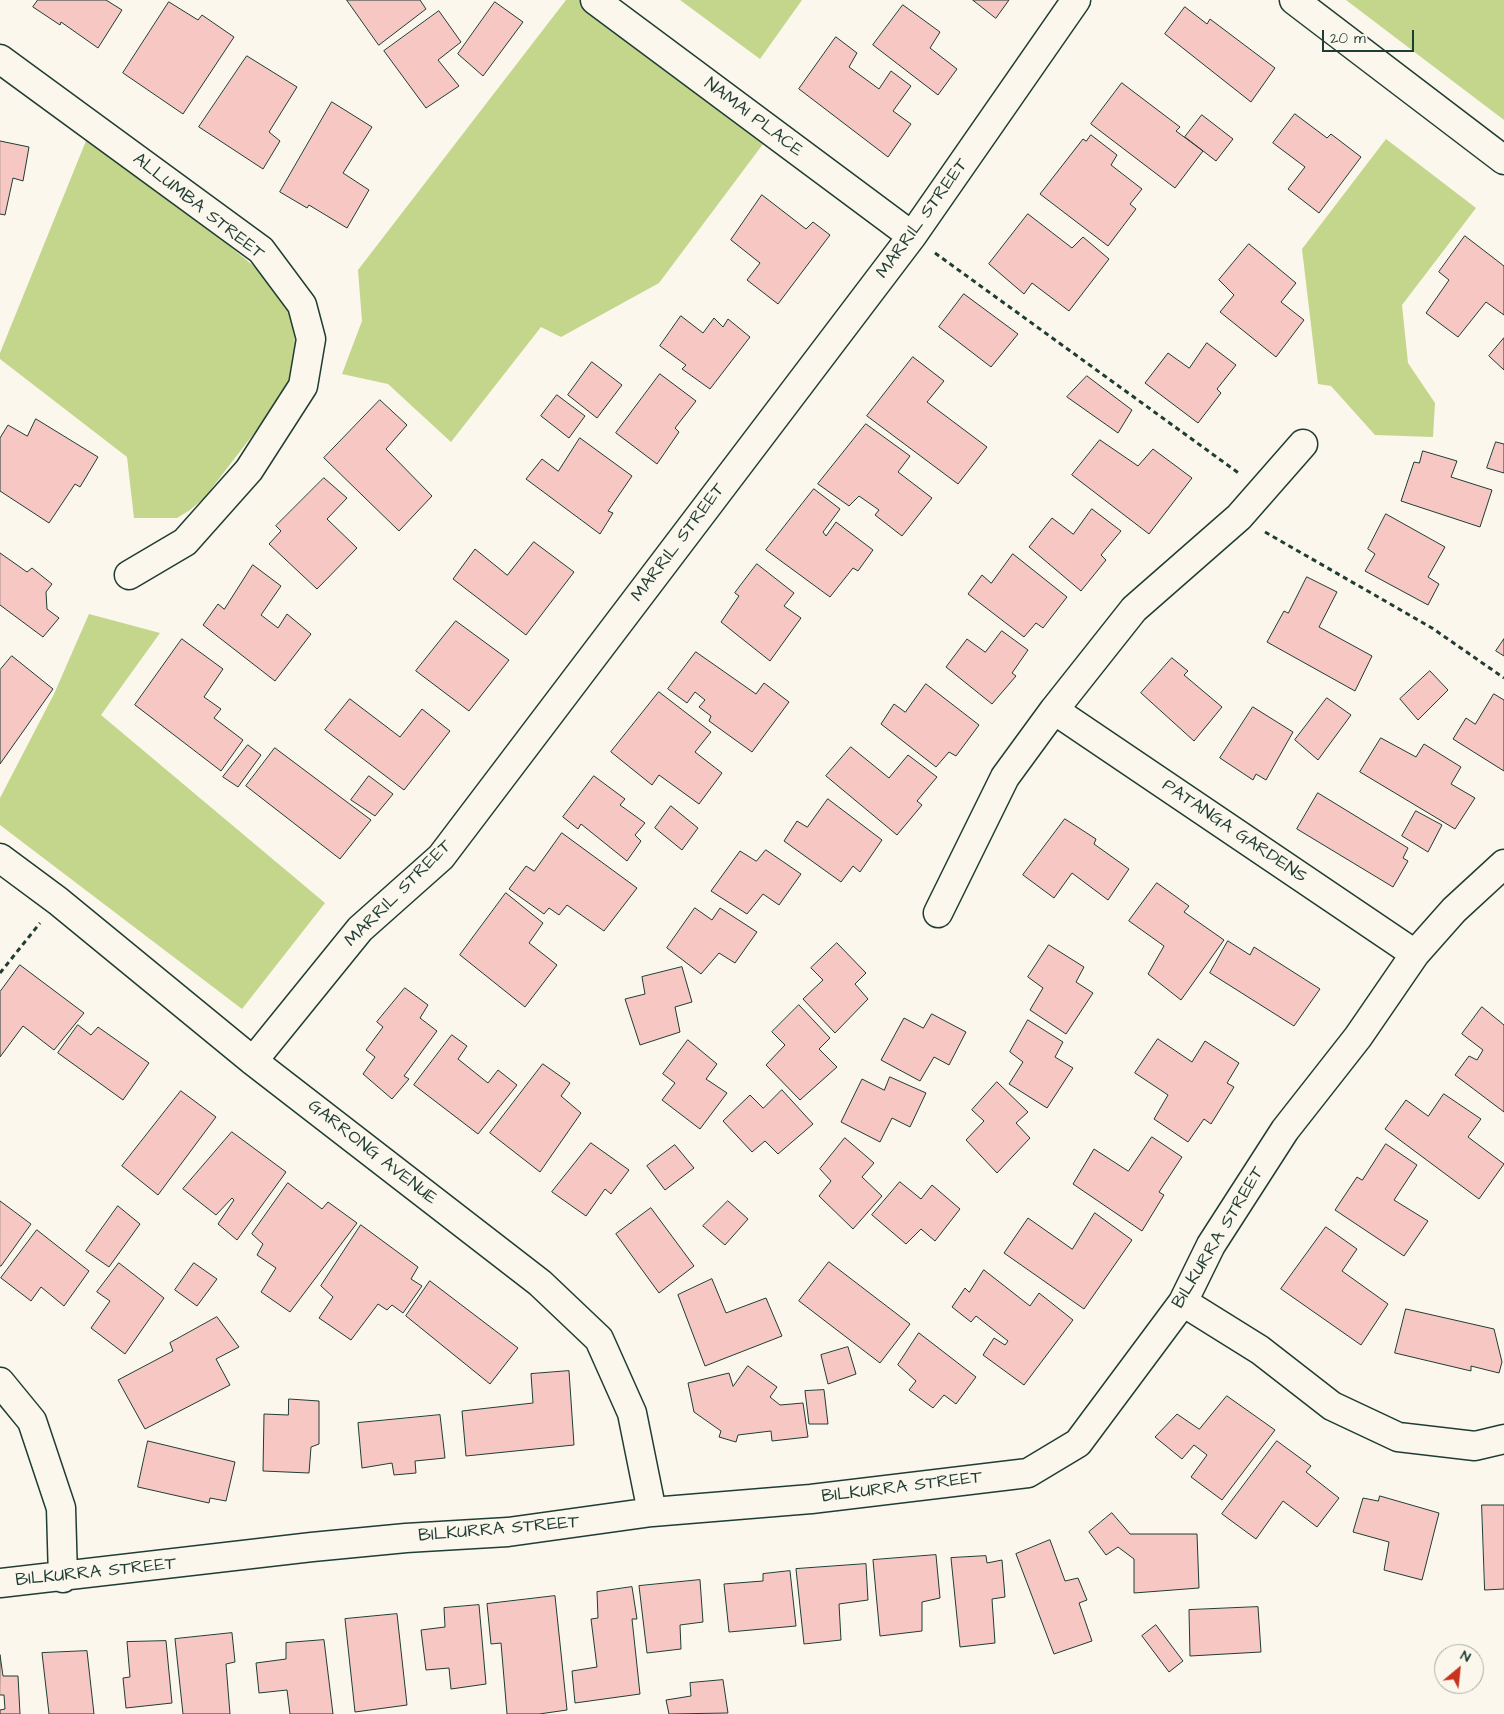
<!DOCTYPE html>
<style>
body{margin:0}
#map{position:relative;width:1504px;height:1714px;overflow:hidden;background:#fbf7ec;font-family:"Architects Daughter",sans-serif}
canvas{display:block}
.north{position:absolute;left:1434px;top:1644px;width:50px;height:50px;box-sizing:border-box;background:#fbf7ec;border:1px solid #a3ada2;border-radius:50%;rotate:28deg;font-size:14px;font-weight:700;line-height:20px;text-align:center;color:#1f3d34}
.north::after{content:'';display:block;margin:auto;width:18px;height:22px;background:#c8321e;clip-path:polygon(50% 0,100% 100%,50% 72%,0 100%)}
.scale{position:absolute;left:1322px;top:30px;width:92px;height:22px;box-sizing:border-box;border:2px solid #1f3d34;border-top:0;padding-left:6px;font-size:15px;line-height:18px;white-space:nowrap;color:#1f3d34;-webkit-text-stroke:4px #fbf7ec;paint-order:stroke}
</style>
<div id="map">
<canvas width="1504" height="1714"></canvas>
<div class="north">N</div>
<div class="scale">20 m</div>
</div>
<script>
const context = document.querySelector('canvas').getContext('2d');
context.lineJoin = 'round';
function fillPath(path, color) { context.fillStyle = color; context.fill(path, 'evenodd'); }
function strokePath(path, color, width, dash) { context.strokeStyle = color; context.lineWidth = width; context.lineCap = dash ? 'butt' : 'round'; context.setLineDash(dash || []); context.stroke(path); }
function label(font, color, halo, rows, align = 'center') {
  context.font = font + ' "Architects Daughter",sans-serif'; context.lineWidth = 4; context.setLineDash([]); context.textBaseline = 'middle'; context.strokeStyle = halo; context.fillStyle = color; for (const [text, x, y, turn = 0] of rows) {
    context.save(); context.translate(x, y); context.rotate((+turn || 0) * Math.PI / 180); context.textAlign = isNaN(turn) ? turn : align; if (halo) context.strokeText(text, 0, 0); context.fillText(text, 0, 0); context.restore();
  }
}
fillPath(new Path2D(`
 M566 0H592L772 132 659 283 561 337 541 327 451 442 388 384 342 374 362 321 358 270Z
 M680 0H802L760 59Z
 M1346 0H1504V120Z
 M90 131 261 272 281 294 289 312 296 345 290 381 278 402 205 497 190 510 177 518H134L127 457 0 359V353Z
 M1386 139 1476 208 1402 305 1408 363 1435 403 1433 437 1375 435 1331 386 1318 384 1302 249Z
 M89 614 160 633 101 715 325 903 242 1009 0 825V798L54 694Z`), '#c3d68b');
const building = new Path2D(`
 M38 0H106L122 10 98 48 61 22 60 25 33 7Z
 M347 0H420L426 9 379 45Z
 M973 0H1009L996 18Z
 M169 2 198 20 202 15 234 37 183 114 123 73Z
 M495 2 523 22 483 76 458 54Z
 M903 5 940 32 930 48 957 69 938 95 873 45Z
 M1185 7 1207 24 1210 19 1275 68 1251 102 1165 34Z
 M439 11 461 42 438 60 459 86 426 108 384 51Z
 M836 37 857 53 849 67 879 89 891 71 911 86 893 111 911 124 888 157 799 89Z
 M247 56 297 87 269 132 280 141 263 169 199 127Z
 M1122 83 1180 127 1176 131 1203 151 1175 188 1091 124Z
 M332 102 372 127 343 173 369 190 347 228 309 205 307 208 280 192Z
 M1295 114 1327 138 1331 134 1361 157 1319 213 1288 189 1305 167 1273 143Z
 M1202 115 1233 139 1216 161 1185 137Z
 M1091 135 1117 155 1111 165 1142 189 1130 204 1136 209 1108 246 1040 194 1083 139 1086 141Z
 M0 141 29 147 23 181 13 178 5 215 0 214Z
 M762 195 806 229 813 222 830 235 778 304 747 280 760 263 731 240Z
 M1028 214 1072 248 1083 237 1109 259 1069 311 1032 283 1024 294 989 264Z
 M1465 236 1504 266V315L1486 302 1458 337 1426 313 1449 280 1439 272Z
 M1249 244 1296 283 1281 302 1304 320 1276 357 1220 312 1234 295 1219 280Z
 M964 294 1018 334 991 367 939 327Z
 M681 316 703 333 714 318 723 327 728 319 750 337 710 389 682 369 686 365 660 346Z
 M1504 338V370L1489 356Z
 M1207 343 1236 365 1217 389 1221 393 1198 423 1145 383 1168 353 1189 368Z
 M913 357 944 381 927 402 987 447 958 484 867 416Z
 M592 362 622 385 597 418 568 395Z
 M660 374 696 401 675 428 679 432 657 464 616 433Z
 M1087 376 1132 410 1118 433 1067 397Z
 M557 395 585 416 569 438 541 416Z
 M380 400 407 425 386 449 432 496 399 531 324 458Z
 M36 419 98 457 80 487 75 484 49 523 0 491V438L8 425 27 436Z
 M866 424 910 456 898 472 932 498 902 536 875 515 879 510 859 496 849 506 818 484Z
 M580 438 632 476 608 511 613 513 600 534 526 479 542 459 558 471Z
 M1100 440 1138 466 1153 449 1192 478 1149 534 1072 475Z
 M1496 442 1504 444V473L1487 468Z
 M1423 451 1457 461 1451 477 1492 490 1480 527 1401 501 1414 462 1419 463Z
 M324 478 347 498 327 519 357 548 317 589 269 544 281 531 276 526Z
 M814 489 840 509 823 532 826 536 836 522 873 550 858 571 853 568 830 597 766 550Z
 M1092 509 1121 531 1101 555 1106 560 1081 591 1029 547 1052 518 1073 534Z
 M1386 514 1445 547 1428 577 1439 584 1428 605 1365 571 1375 554 1368 549Z
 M534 542 574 572 526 635 453 579 475 549 507 575Z
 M0 553 27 572 32 568 52 584 46 592 47 609 59 618 43 637 0 605Z
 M1013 554 1067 597 1043 628 1036 623 1024 637 968 594 982 575 991 583Z
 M757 564 794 593 784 606 801 618 770 661 721 622 739 596 735 593Z
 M253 565 281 586 261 615 278 628 287 614 311 634 275 681 203 625 218 604 224 609Z
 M1307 577 1337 592 1319 627 1372 656 1355 691 1267 642 1284 611 1288 613Z
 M456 621 509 660 469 711 416 671Z
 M1002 631 1028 650 1012 673 1016 676 992 704 946 667 967 639 985 652Z
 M182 639 223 669 204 697 221 709 214 718 243 740 221 771 135 705Z
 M1504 639V656L1496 651Z
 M696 652 756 694 764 683 789 702 752 752 709 721 711 716 699 707 705 700 695 692 687 703 668 689Z
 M12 656 53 689 0 764V670Z
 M1172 658 1188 671 1184 675 1222 707 1194 741 1141 693Z
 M1430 671 1448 690 1418 720 1400 699Z
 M926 684 979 725 956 756 949 752 936 767 881 724 894 704 905 712Z
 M659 692 711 732 695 752 722 773 699 804 659 775 652 785 611 752Z
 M1494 694 1504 700V771L1453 739 1466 718 1475 724Z
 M1327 698 1351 715 1318 760 1295 740Z
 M350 699 400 737 422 709 450 731 404 790 325 730Z
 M1253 707 1293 732 1266 780 1256 774 1253 780 1220 758Z
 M1381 738 1416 757 1424 744 1461 767 1451 784 1475 798 1455 829 1360 772Z
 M248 745 261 755 238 787 223 777Z
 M851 747 889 778 908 755 937 777 917 801 922 805 897 835 826 776Z
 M275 748 371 820 340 859 246 786Z
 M369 776 393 794 375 816 351 800Z
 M594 776 625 799 620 805 645 823 635 835 641 841 627 861 581 824 578 829 563 817Z
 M1318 793 1408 848 1403 858 1408 861 1393 887 1297 829Z
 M828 799 882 840 860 872 853 866 841 882 784 841 797 821 807 827Z
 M671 806 698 828 682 850 655 828Z
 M1416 811 1442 825 1428 852 1402 836Z
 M1065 819 1096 839 1094 844 1129 869 1108 900 1072 873 1054 898 1023 875Z
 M562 833 637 888 604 931 567 905 559 915 549 908 544 914 509 889 526 866 534 871Z
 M766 850 801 874 779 905 763 894 747 914 711 891 740 851 756 861Z
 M1157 883 1189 906 1184 912 1224 940 1181 1000 1148 974 1164 946 1129 921Z
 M506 893 543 923 529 943 557 965 525 1007 460 955Z
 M695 908 712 920 720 908 757 932 735 963 719 953 701 974 667 948Z
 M1228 941 1250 955 1254 947 1320 989 1294 1026 1210 973Z
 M837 943 866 973 855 984 868 999 835 1033 803 999 823 980 811 968Z
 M1049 945 1084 967 1076 982 1093 993 1066 1034 1030 1010 1043 988 1028 977Z
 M20 965 84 1013 54 1050 23 1026 0 1057V992Z
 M682 967 692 1002 675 1007 680 1032 640 1045 625 999 645 994 642 977Z
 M405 988 428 1005 420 1018 437 1031 404 1076 409 1079 392 1099 363 1074 375 1057 366 1050 383 1027 377 1022Z
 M799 1005 830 1038 819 1049 837 1067 800 1100 766 1065 785 1045 772 1032Z
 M1482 1007 1504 1025V1112L1455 1075 1469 1056 1477 1060 1483 1050 1462 1034Z
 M932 1014 966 1032 949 1065 934 1057 920 1081 881 1060 904 1018 923 1028Z
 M1028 1020 1063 1042 1055 1057 1073 1068 1047 1108 1009 1084 1023 1062 1010 1052Z
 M78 1025 91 1035 98 1027 149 1063 123 1100 58 1053Z
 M452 1035 467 1046 458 1059 488 1083 498 1070 517 1085 478 1134 414 1085Z
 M1158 1039 1192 1062 1205 1041 1239 1063 1227 1083 1234 1087 1211 1124 1204 1119 1188 1142 1154 1119 1168 1095 1135 1073Z
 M688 1040 717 1064 706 1079 727 1093 700 1129 662 1100 675 1083 663 1074Z
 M543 1064 570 1083 561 1096 581 1113 540 1172 490 1133Z
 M890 1077 926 1093 910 1127 892 1118 880 1142 841 1122 862 1079 884 1090Z
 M997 1082 1028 1112 1016 1123 1030 1138 997 1173 966 1140 984 1121 972 1110Z
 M782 1090 813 1124 778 1154 765 1141 752 1152 723 1121 750 1095 763 1108Z
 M181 1091 216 1117 158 1195 122 1166Z
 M1444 1094 1481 1119 1468 1137 1504 1164 1479 1199 1385 1129 1406 1100 1428 1116Z
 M232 1132 286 1172 237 1240 218 1224 234 1200 232 1198 216 1215 183 1189Z
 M1152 1137 1182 1157 1159 1192 1164 1195 1142 1231 1073 1184 1094 1149 1128 1171Z
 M845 1138 874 1163 862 1177 882 1196 853 1229 819 1196 831 1181 820 1169Z
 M591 1143 629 1170 611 1194 605 1189 586 1216 552 1192Z
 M1386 1144 1417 1165 1394 1200 1428 1221 1404 1256 1335 1210 1357 1177 1362 1180Z
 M675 1145 694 1168 665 1190 647 1166Z
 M900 1182 921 1199 932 1185 960 1209 935 1241 921 1229 906 1244 872 1215Z
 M288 1183 322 1209 328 1202 357 1223 290 1312 261 1292 276 1268 257 1255 263 1244 252 1234Z
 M0 1201 31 1224 1 1266H0Z
 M728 1201 748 1219 725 1245 703 1226Z
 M118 1206 140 1224 109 1267 86 1251Z
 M651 1208 694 1266 659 1293 616 1234Z
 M1095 1213 1132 1240 1084 1309 1004 1253 1028 1218 1072 1249Z
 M361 1225 418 1267 411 1279 422 1286 403 1313 392 1305 387 1310 378 1304 351 1340 319 1318 333 1297 321 1286Z
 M1326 1227 1357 1249 1342 1271 1388 1304 1361 1345 1281 1289Z
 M37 1230 89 1271 64 1306 41 1287 31 1301 1 1278Z
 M829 1262 910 1324 880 1363 799 1301Z
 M119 1263 164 1298 125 1354 91 1328 110 1301 97 1292Z
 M194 1263 217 1279 197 1306 175 1290Z
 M984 1270 1030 1306 1039 1293 1073 1320 1024 1385 983 1355 994 1338 1005 1345 1008 1341 976 1316 971 1322 952 1307 965 1288 969 1292Z
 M712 1279 726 1313 766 1298 782 1336 705 1366 678 1295Z
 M430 1281 518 1348 490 1384 406 1316Z
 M1406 1309 1494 1329 1502 1362 1499 1373 1471 1366V1371L1395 1353Z
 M217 1317 239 1347 216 1359 230 1385 145 1429 118 1380 173 1351 170 1343Z
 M919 1333 976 1377 956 1404 944 1395 933 1408 909 1390 916 1381 898 1365Z
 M848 1347 856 1374 828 1384 821 1355Z
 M748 1366 777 1387 770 1397 780 1405 803 1403 808 1437 772 1441 771 1431 738 1435 736 1442 719 1437 721 1431 694 1412 688 1383 729 1373 733 1386Z
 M569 1371 574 1445 466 1456 462 1411 533 1403 531 1374Z
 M824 1390 828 1424H809L805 1391Z
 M1227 1396 1275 1430 1222 1500 1191 1477 1207 1455 1194 1445 1182 1459 1155 1437 1177 1414 1199 1429Z
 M289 1399 319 1401V1444L311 1447 309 1473 263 1471 264 1414 288 1415Z
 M440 1415 445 1458 415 1461 416 1473 394 1475 392 1463 362 1468 358 1423Z
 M148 1441 235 1462 226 1501 210 1498 209 1503 138 1487Z
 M1277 1441 1311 1466 1306 1472 1339 1498 1317 1527 1283 1501 1256 1539 1222 1514Z
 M1380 1496 1439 1513 1422 1580 1384 1570 1389 1542 1353 1532 1363 1498 1378 1501Z
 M1482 1505H1504V1589L1485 1590Z
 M1112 1513 1130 1534H1197L1199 1588 1134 1593V1559L1118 1547 1106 1555 1089 1532Z
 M1050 1540 1065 1581 1078 1578 1087 1600 1079 1603 1092 1641 1054 1654 1016 1554Z
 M936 1555 940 1598 922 1602V1631L880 1636 873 1560Z
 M986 1556 987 1563 1002 1560 1005 1597 992 1599 995 1643 960 1647 951 1558Z
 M866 1564 868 1600 839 1604 841 1640 804 1644 796 1569Z
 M790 1571 796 1626 729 1632 724 1584 763 1581V1574Z
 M700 1580 703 1622 680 1625 681 1649 647 1653 639 1586Z
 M632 1587 637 1619H632L640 1694 575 1703 572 1671 597 1667 591 1619 598 1618 597 1592Z
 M555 1596 567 1710 539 1714H507L501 1643 491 1644 487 1604Z
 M479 1605 486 1684 451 1689 449 1668 426 1670 421 1630 445 1627 444 1608Z
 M1258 1607 1261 1652 1190 1656 1189 1610Z
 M397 1614 407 1705 355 1712 345 1619Z
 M1156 1625 1183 1661 1169 1672 1142 1636Z
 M232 1633 235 1662 226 1664 230 1714H183L175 1639Z
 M324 1640 333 1714H290L287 1690 259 1693 256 1663 286 1659V1643Z
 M166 1641 172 1703 126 1708 123 1678 130 1677 127 1642Z
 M87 1651 94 1714H49L42 1653Z
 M0 1655 3 1676H18L20 1714H0V1710L5 1709 4 1695H0Z
 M723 1680 728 1713 669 1714 666 1700 691 1696 690 1683Z`);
fillPath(building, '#f7c7c3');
strokePath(building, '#1f3d34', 1);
const minor = new Path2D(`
 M595 0 912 236
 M1294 0 1504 160
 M0 59 261 250 302 305 311 339 303 386 249 470 185 542 129 575
 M1303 444 1239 517 1134 609 1054 710 1415 954
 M0 858 58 901 253 1061 540 1283 599 1339 632 1413 652 1512
 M938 913 1005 777 1054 710
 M253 1061 360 929 441 857 912 236 1076 0
 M1183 1302 1260 1350 1332 1406 1398 1437 1475 1446 1504 1439
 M0 1382 32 1421 61 1508 63 1578
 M0 1583 312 1547 406 1538 508 1532 652 1512 811 1499 1028 1473 1078 1443 1183 1302 1211 1245 1285 1130 1358 1037 1415 954 1454 910 1504 864`);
strokePath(minor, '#1f3d34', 31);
strokePath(new Path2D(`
 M935 253 1240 474
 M1265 532 1432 628 1504 678
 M0 973 40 923`), '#1f3d34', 3, [5, 4]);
strokePath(minor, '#fbf7ec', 28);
label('18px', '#1f3d34', '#fbf7ec', [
 ["NAMAI PLACE",753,118,37],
 ["ALLUMBA STREET",198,207,38],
 ["MARRIL STREET",923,219,-54],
 ["MARRIL STREET",679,543,-53],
 ["PATANGA GARDENS",1234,832,34],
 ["MARRIL STREET",399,894,-45],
 ["GARRONG AVENUE",372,1153,38],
 ["BILKURRA STREET",1219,1238,-59],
 ["BILKURRA STREET",902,1488,-7],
 ["BILKURRA STREET",499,1530,-5],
 ["BILKURRA STREET",96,1573,-6]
]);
</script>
